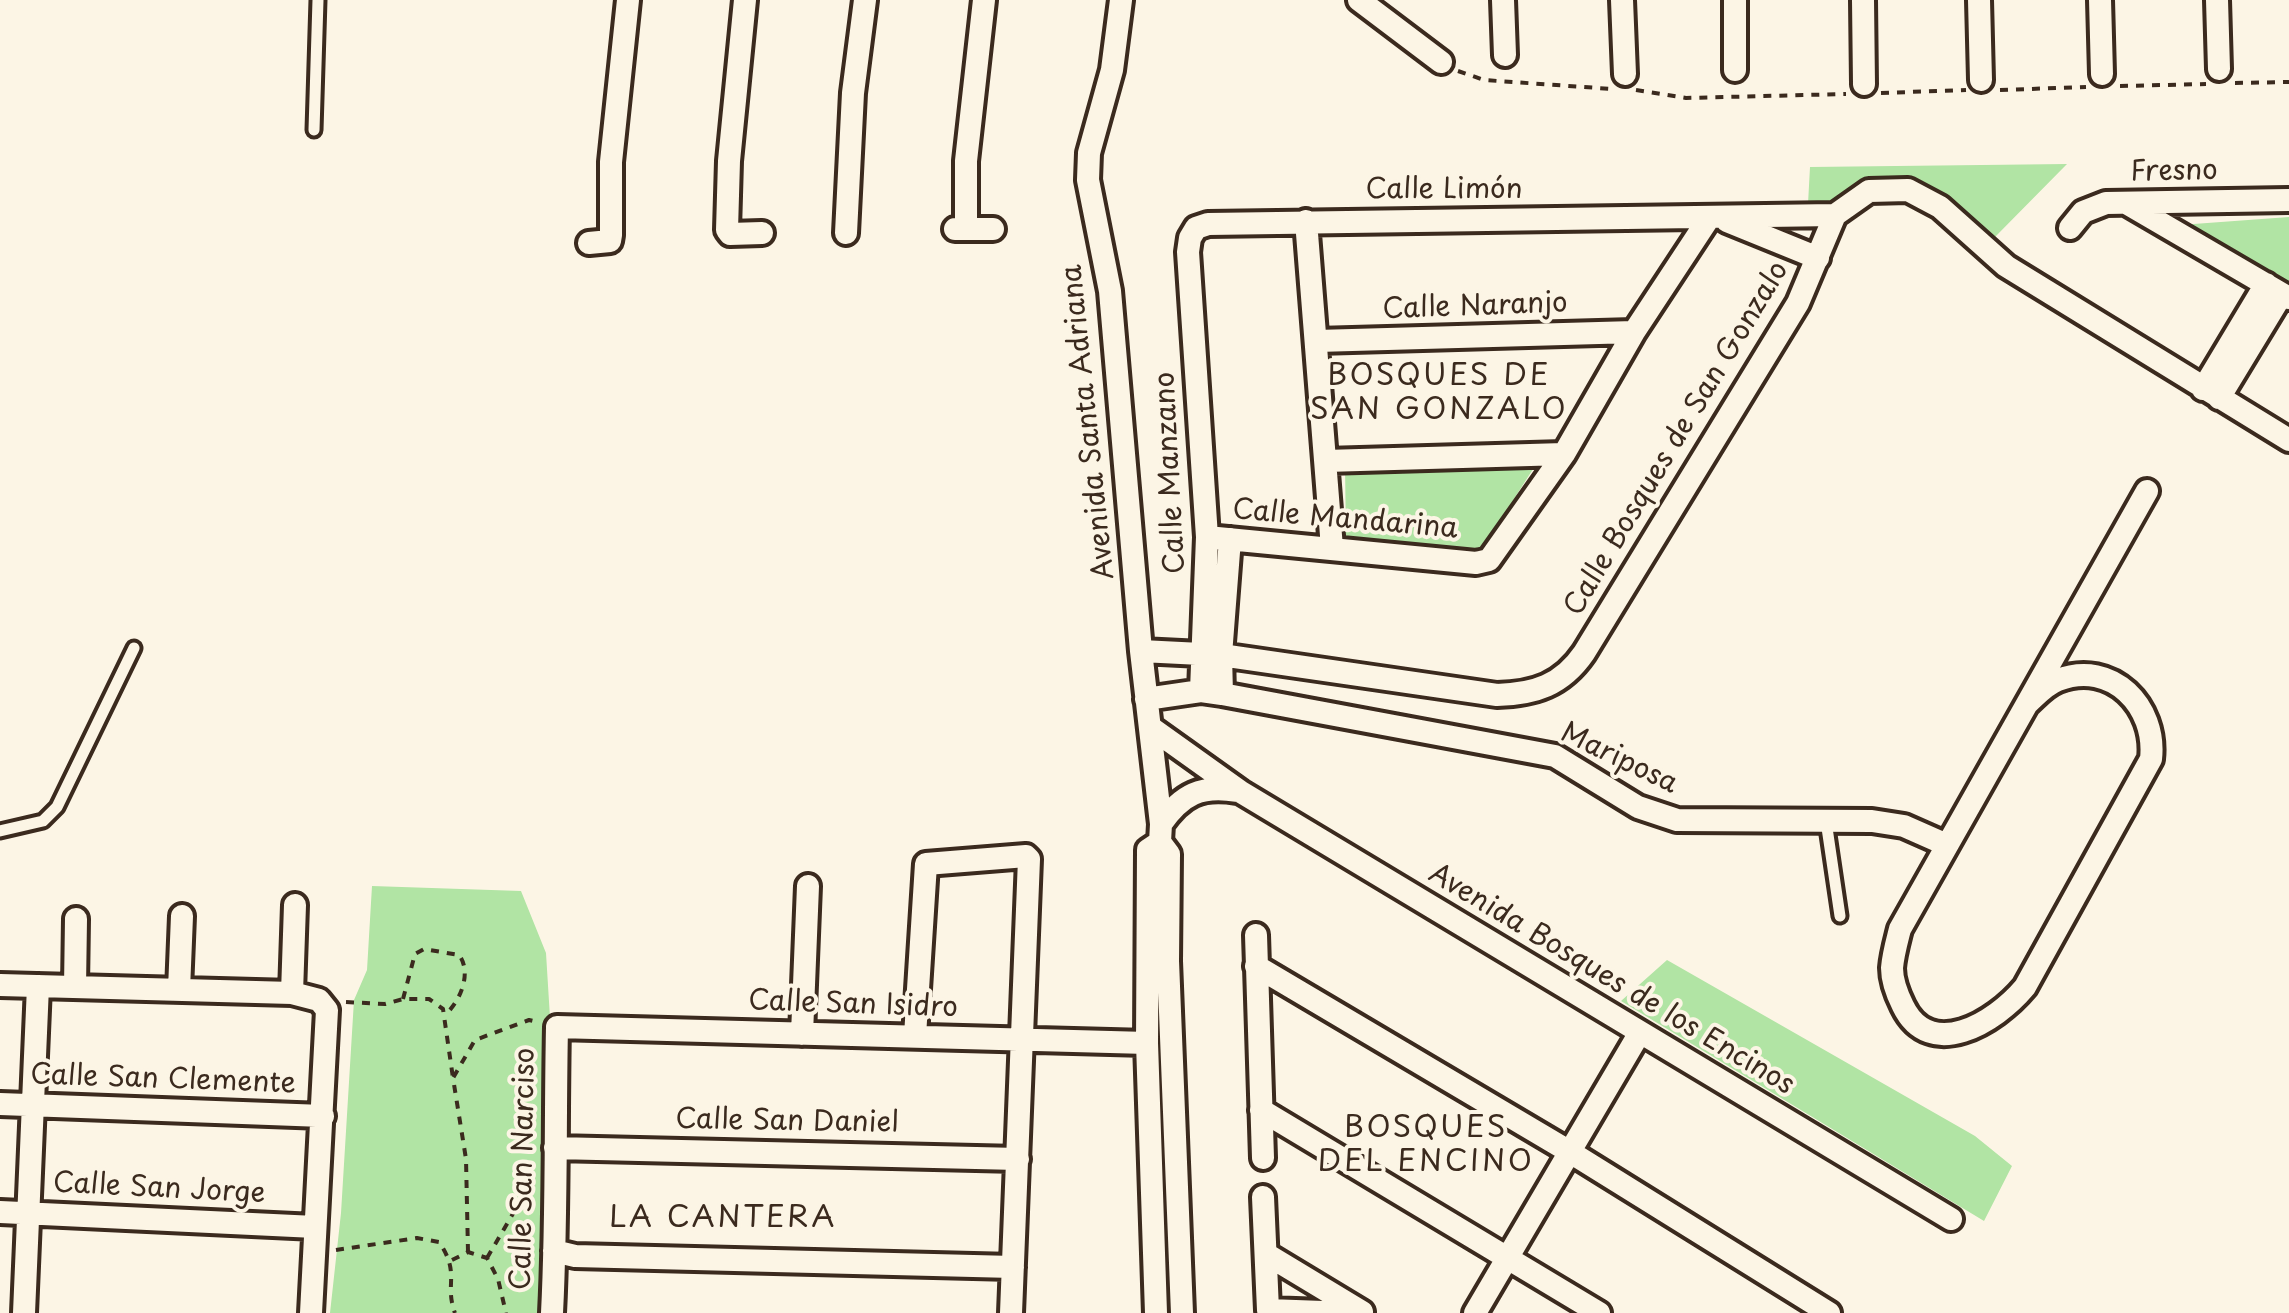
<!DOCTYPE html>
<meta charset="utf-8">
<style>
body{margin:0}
canvas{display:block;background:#fcf5e5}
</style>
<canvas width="2289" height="1313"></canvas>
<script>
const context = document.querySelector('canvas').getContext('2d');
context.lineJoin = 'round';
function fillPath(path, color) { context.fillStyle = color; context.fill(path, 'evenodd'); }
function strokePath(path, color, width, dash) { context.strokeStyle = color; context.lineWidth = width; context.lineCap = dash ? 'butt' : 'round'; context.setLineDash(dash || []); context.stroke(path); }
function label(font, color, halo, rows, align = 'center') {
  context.font = font + ' "Playpen Sans",sans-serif'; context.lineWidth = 8; context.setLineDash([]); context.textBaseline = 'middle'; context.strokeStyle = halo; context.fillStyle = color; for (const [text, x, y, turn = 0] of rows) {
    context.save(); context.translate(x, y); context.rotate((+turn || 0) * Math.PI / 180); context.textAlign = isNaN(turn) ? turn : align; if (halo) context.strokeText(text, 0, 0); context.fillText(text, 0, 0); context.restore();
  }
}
fillPath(new Path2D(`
 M2067 164 1995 237 1922 190 1870 183 1833 202 1808 204 1810 167Z
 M2289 217V283L2180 225Z
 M1345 465 1533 469 1477 557 1346 540Z
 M372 886 521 891 546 953 551 1034 540 1313H330L341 1213 354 1000 367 970Z
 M1667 960 1975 1136 2012 1166 1984 1221 1621 1001Z`), '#b1e4a4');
const lane = new Path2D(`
 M314 130 318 0
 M1826 821 1840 916
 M0 831 43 821 57 807 134 648`);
const street = new Path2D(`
 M745 0 729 161 727 230 730 234 762 233
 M1121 0 1112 70 1089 153 1088 180 1110 291 1141 651 1161 824 1160 842 1169 854 1168 961 1182 1313
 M1359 0 1441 62
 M1503 0 1505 55
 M1622 0 1625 74
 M1863 0 1864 84
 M1979 0 1981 80
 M2100 0 2102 74
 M2217 0 2219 69
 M1735 70V0
 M2128 204 2289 298
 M1306 221 1332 548
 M1727 221 1818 258
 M2070 228 2083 212 2106 203 2289 200
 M955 229H993
 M966 229V161L984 0
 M846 233 853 93 865 0
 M589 243 610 241 611 235V162L628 0
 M1317 341 1634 332
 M2203 389 2266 284
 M2219 398 2282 294
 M1326 461 1564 454
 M1207 537 1476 563 1489 560 1564 454 1634 332 1709 218
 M1141 651 1221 655 1497 695C1535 694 1562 685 1584 653L1798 303 1835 215 1869 191 1908 190 1940 207 2006 266 2289 440
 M1201 691 1207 537 1188 252 1190 238 1196 228 1208 224 1835 215
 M1222 694 1221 655 1230 539
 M1146 699 1201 691 1222 694 1555 756 1638 807 1677 820 1872 821 1904 826 1947 845
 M2027 704C2037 695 2045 685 2058 680 2112 659 2157 707 2151 759L2025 987C1995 1023 1930 1062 1903 1006 1897 994 1892 981 1892 968 1893 955 1897 941 1900 929L2147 491
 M1150 727 1241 792 1951 1219
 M1161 824C1182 794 1201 785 1237 791
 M1256 935 1263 1158
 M1256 966 1570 1152 1829 1313
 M0 985 292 993 319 1000 327 1010 311 1313
 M75 987 76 919
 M179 990 182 916
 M292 993 295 905
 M802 1034 808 886
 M915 1036 926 864 1026 856 1029 859 1011 1313
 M0 1104 323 1116
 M1261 1110 1599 1313
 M555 1148 1018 1159
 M1263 1197 1268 1310 1350 1313
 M0 1212 315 1227
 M554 1251 575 1256 1013 1267
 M1266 1254 1362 1312
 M24 1313 38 986
 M552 1313C557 1217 555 1123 557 1027L1147 1043
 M1156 1313 1147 1043 1148 850 1160 842
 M1475 1313 1639 1034`);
strokePath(lane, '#3b2a1e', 19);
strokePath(street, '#3b2a1e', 30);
strokePath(new Path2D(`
 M1458 71 1484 80 1612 89
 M2235 83 2289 82
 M2120 86 2206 84
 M1636 90 1686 98 1846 94
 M2000 90 2086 87
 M1881 93 1966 90
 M403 999 415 954 424 949 459 955C472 972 461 1000 446 1014
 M346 1002 385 1004 403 999H429L443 1009 453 1078
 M336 1250 417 1238 439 1242C461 1274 444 1284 455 1313
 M468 1252 466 1159 453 1078 475 1040 529 1020 538 1022
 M487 1258 528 1188 536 1184
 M452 1260 468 1252 487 1258 498 1279 506 1313`), '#3b2a1e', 4, [8, 8]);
strokePath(lane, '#fcf5e5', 11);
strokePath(street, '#fcf5e5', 22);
label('28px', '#3b2a1e', '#fcf5e5', [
 ["Fresno",2174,172,-1],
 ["Calle Limón",1444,190],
 ["Calle Naranjo",1475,307,-2],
 ["Avenida Santa Adriana",1089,422,-96],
 ["Calle Bosques de San Gonzalo",1677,439,-59],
 ["Calle Manzano",1171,473,-93],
 ["Calle Mandarina",1345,520,5],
 ["Mariposa",1619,759,26],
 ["Avenida Bosques de los Encinos",1611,980,31],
 ["Calle San Isidro",853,1005,2],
 ["Calle San Clemente",163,1080,2],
 ["Calle San Daniel",787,1122,1],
 ["Calle San Narciso",524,1169,-89],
 ["Calle San Jorge",159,1189,3]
]);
context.letterSpacing = '2.5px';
label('30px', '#3b2a1e', '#fcf5e5', [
 ["BOSQUES DE",1439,377],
 ["SAN GONZALO",1439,411],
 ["BOSQUES",1426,1129],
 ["DEL ENCINO",1426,1163],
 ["LA CANTERA",723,1219]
]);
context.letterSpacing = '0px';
</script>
